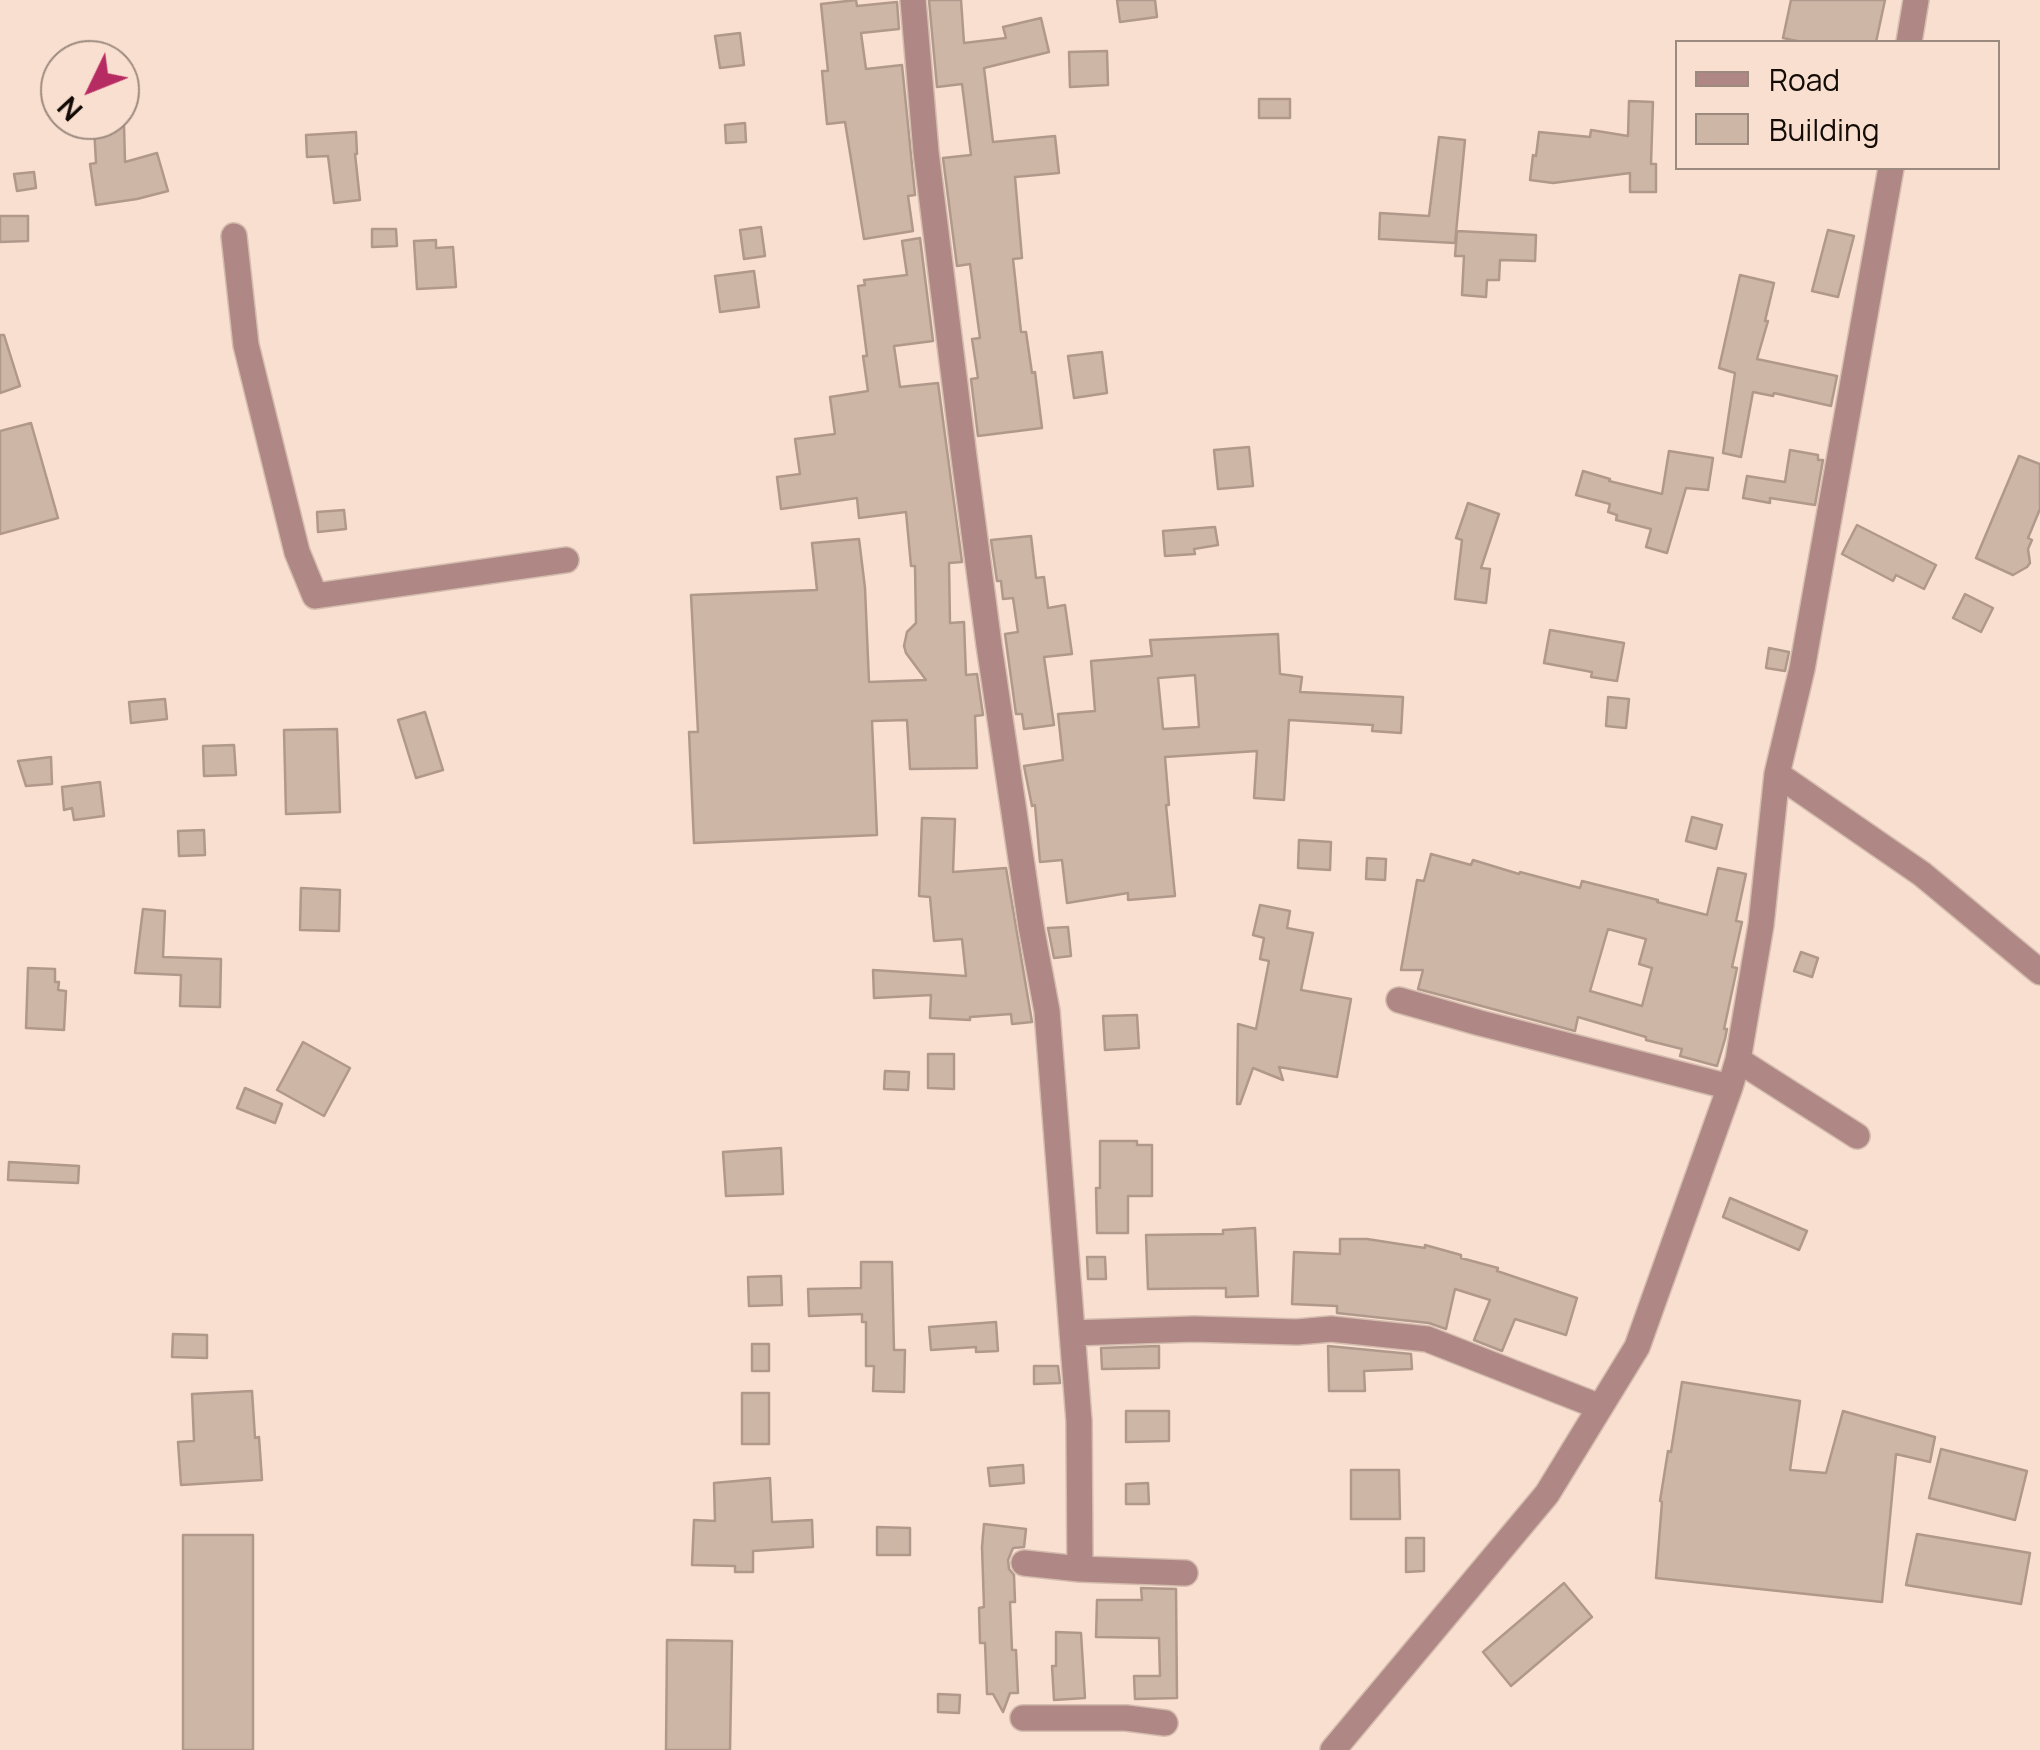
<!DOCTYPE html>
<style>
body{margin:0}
#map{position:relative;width:2040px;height:1750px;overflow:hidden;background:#f9dfcf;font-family:Manrope,sans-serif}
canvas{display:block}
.legend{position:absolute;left:1675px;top:40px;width:325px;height:130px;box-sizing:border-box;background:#f9dfcf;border:2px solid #9d8a7f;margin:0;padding:12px 18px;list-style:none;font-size:30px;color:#130b06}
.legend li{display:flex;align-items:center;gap:20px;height:50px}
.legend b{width:50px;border:2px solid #9d8a7f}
.north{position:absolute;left:40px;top:40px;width:100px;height:100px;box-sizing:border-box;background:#f9dfcf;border:2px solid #9d8a7f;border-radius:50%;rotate:227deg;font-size:28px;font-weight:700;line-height:40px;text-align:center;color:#130b06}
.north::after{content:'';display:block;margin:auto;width:35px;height:45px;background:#b72b63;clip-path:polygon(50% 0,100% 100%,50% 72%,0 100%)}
</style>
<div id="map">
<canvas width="2040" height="1750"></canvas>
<ul class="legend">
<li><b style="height:12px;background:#af8885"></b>Road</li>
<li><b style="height:28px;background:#ceb6a7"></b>Building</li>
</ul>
<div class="north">N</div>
</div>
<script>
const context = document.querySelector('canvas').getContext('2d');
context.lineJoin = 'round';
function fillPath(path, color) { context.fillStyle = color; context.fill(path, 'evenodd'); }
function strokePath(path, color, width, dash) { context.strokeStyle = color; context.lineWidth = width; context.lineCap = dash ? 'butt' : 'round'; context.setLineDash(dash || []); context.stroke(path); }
const building = new Path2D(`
 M856 0 857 6 897 2 899 29 861 33 866 69 902 65 915 195 908 196 913 231 864 239 845 122 827 124 822 71H828L821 4Z
 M929 0H961L964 43 1006 38 1003 27 1041 18 1049 52 984 68 993 142 1055 136 1059 173 1015 177 1022 258 1013 259 1021 332H1026L1032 373 1035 372 1042 428 978 436 971 379 978 378 972 339 980 338 970 264 957 266 943 158 971 155 962 84 937 87Z
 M1117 0H1155L1157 17 1120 22Z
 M1791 0H1885L1876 42H1802L1783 38Z
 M740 33 744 65 720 68 715 36Z
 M1107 51 1108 85 1070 87 1069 52Z
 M1259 99H1290V118H1259Z
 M1629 101 1653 102 1651 164H1656V192H1630V173L1553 183 1530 180 1533 155 1536 156 1539 132 1590 137 1591 130 1628 136Z
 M745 123 746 142 726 143 725 125Z
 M124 125 125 162 157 153 168 191 137 199 96 205 90 164 96 163 94 126Z
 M356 132 357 154H355L360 200 334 203 328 156 307 157 306 135Z
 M1439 137 1465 140 1455 243 1379 239 1380 213 1429 216Z
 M34 172 36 188 17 191 14 174Z
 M0 216H28V241L0 242Z
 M761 227 765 256 744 259 740 230Z
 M372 229H396L397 246 372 247Z
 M1828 230 1854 236 1838 297 1812 291Z
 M1457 231 1536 235 1535 261 1500 260 1499 280H1487L1486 297 1462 295 1464 256H1455Z
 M920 238 933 341 894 346 900 387 938 383 962 562 949 563 950 623 964 622 966 675 977 674 983 715 975 716 977 768 910 769 907 720 872 721 877 835 694 843 689 732H698L691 595 817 590 812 543 859 539 865 588 869 682 926 680 906 653 904 646 907 632 916 623 915 566H911L906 512 859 518 857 498 781 509 777 477 800 474 795 439 835 434 830 397 868 391 863 356H867L858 286 865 285 864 280 907 275 902 241Z
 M436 240V248L453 247 456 287 417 289 414 241Z
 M754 271 759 307 720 312 715 276Z
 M1740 275 1774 283 1765 321H1768L1757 359 1837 376 1831 406 1774 393 1773 396 1753 392 1741 457 1723 453 1735 373 1719 368Z
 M0 335H4L20 386 0 393Z
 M1102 352 1107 393 1074 398 1068 356Z
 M31 423 58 518 0 534V431Z
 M1249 447 1253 486 1218 489 1214 450Z
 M1790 450 1818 455V460H1823L1815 505 1770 498V503L1743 498 1747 476 1785 482Z
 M1669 451 1713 458 1708 490 1686 488 1667 553 1646 547 1651 529 1616 520 1617 515 1608 512 1610 504 1576 495 1583 471 1610 479 1609 481 1662 494Z
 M2019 456 2040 464V509L2028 538 2032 540 2028 549 2030 563 2027 567 2013 575 1976 558Z
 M1468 503 1499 514 1481 568 1490 569 1486 603 1455 599 1462 540 1456 538Z
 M344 510 346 529 318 532 317 512Z
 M1857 525 1936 565 1924 589 1896 575 1893 581 1842 554Z
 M1215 527 1218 545 1194 549 1195 554 1165 556 1163 531Z
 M1031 536 1036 578 1044 577 1048 608 1065 605 1072 654 1044 657 1054 725 1024 729 1022 714H1016L1005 634 1018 632 1013 598 1003 599 1001 581H997L991 540Z
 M1965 594 1993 608 1981 632 1953 618Z
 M1550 630 1624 643 1617 681 1591 677 1592 672 1544 663Z
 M1278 634 1280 674 1302 677 1300 692 1403 697 1401 733 1372 731 1373 725 1289 720 1284 800 1254 798 1257 751 1165 757 1169 805H1166L1175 896 1128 900V893L1067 903 1062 860 1040 862 1035 805 1032 806 1024 766 1063 760 1058 714 1095 711 1091 661 1152 656 1150 640ZM1195 675 1199 727 1163 729 1158 678Z
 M1769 648 1789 652 1785 671 1766 668Z
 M1608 697 1629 699 1626 728 1606 726Z
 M165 699 167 719 131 723 129 702Z
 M425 712 443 770 416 778 398 720Z
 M337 729 340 812 286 814 284 730Z
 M234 745 236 775 204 776 203 746Z
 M51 757 52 784 26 786 18 761Z
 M100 782 104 816 74 820 72 808 64 810 62 787Z
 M1692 817 1722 825 1716 849 1686 841Z
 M922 818 955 819 953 872 1006 868 1032 1022 1012 1024 1011 1014 970 1017V1020L930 1018 931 995 874 998 873 970 966 976 962 939 934 941 930 897 919 896Z
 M204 830 205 855 179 856 178 831Z
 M1299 840 1331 842 1330 870 1298 868Z
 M1431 854 1471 865 1473 860 1519 874 1520 872 1580 888 1582 881 1658 900 1657 902 1707 915 1718 868 1746 874 1736 921 1742 922 1732 967 1737 968 1724 1029H1727L1725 1039 1717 1066 1680 1056 1682 1049 1646 1040V1037L1578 1017 1575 1031 1418 989 1423 970H1401L1417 880 1424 881ZM1608 929 1646 939 1639 964 1652 968 1642 1006 1590 991Z
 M1367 858 1386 859 1385 880 1366 879Z
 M301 888 340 890 339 931 300 930Z
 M1260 905 1290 911 1287 928 1313 933 1301 990 1351 999 1337 1077 1279 1067 1283 1080 1253 1068 1240 1104H1237L1238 1024 1256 1029 1269 961 1260 959 1264 938 1253 935Z
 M143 909 165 911 163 957 221 959 220 1007 180 1006 181 975 135 973Z
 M1068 927 1071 956 1054 958 1048 928Z
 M1801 952 1818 958 1812 977 1794 971Z
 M28 968 55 969V982H59L58 990 66 991 64 1030 26 1028Z
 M1137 1015 1139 1048 1105 1050 1103 1016Z
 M303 1042 350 1068 324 1116 277 1090Z
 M928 1054H954V1089L928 1088Z
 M885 1071 909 1072 908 1090 884 1089Z
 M245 1088 282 1104 275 1123 237 1108Z
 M1100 1141H1137V1145H1152V1196H1128V1233H1097L1096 1188H1100Z
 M781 1148 783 1194 726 1196 723 1152Z
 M9 1162 79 1166 78 1183 8 1180Z
 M1730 1198 1807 1231 1799 1250 1723 1217Z
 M1255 1228 1258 1296 1226 1297V1288L1148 1289 1146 1235 1223 1234V1230Z
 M1340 1239H1367L1425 1248V1245L1461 1255V1258L1498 1268 1497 1271 1577 1298 1566 1335 1515 1319 1502 1351 1474 1340 1490 1300 1455 1289 1446 1329 1429 1323 1337 1313V1306L1292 1304 1294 1252 1340 1254Z
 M1087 1257H1105L1106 1279H1088Z
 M861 1262H892L894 1350H905L904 1392 873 1391 874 1366H866V1322H862V1314L809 1316 808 1289 861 1288Z
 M781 1276 782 1305 749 1306 748 1277Z
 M996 1322 998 1351 976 1352V1347L931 1350 929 1327Z
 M173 1334 207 1335V1358L172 1357Z
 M752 1344H769V1371H752Z
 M1159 1346V1368L1102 1369 1101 1348Z
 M1328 1346 1411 1354 1412 1369 1364 1371 1365 1391H1329Z
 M1034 1366H1058L1060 1383 1034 1384Z
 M1682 1382 1800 1401 1790 1470 1826 1473 1843 1411 1935 1437 1930 1462 1896 1454 1882 1602 1656 1578 1662 1502 1660 1501 1668 1451 1671 1452Z
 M252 1391 255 1438 259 1437 262 1480 181 1485 178 1442 194 1441 192 1394Z
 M742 1393H769V1444H742Z
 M1126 1411H1169V1441L1126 1442Z
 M1941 1449 2027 1471 2015 1520 1929 1498Z
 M1023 1465 1024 1483 990 1486 988 1468Z
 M1351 1470H1399L1400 1519H1351Z
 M770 1478 772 1522 812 1520 813 1547 753 1551V1572H735V1566L692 1565 694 1520 715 1521 714 1483Z
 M1148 1483 1149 1504H1126V1484Z
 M984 1524 1026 1529 1024 1547 1013 1548 1008 1560 1009 1569 1014 1575 1015 1602H1010L1012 1650H1016L1018 1693H1010L1003 1712 993 1694H987L985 1643H980L979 1608 984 1607 982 1547Z
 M877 1527 910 1528V1555H877Z
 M1917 1534 2030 1553 2021 1604 1906 1585Z
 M183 1535H253V1750H183Z
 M1406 1538H1424V1571L1406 1572Z
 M1564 1583 1592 1617 1511 1686 1483 1652Z
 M1141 1588 1176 1589 1177 1698 1135 1699 1134 1676H1160L1159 1638 1096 1637 1097 1600H1142Z
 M1056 1632 1081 1633 1085 1698 1054 1700 1052 1666H1056Z
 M667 1640 732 1641 730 1750H666Z
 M938 1694 960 1695 959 1713 938 1712Z`);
fillPath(building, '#ceb6a7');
strokePath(building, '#b0988a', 2.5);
const minor = new Path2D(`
 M913 0 926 152 964 457 989 645 1031 926 1047 1011 1079 1421 1080 1569
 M1909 42 1916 0
 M234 236 246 345 297 552 315 596 566 560
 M1777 774 1922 874 2040 972
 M1399 1000 1480 1023 1730 1087
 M1738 1060 1857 1136
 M1072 1333 1194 1329 1297 1332 1331 1329 1427 1339 1600 1407
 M1024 1563 1080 1569 1185 1573
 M1023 1718H1126L1165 1723
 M1333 1750 1547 1494 1637 1347 1730 1087 1738 1060 1761 925 1777 774 1802 669 1891 168`);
strokePath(minor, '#d4bdaf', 28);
strokePath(minor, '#af8885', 25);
</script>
